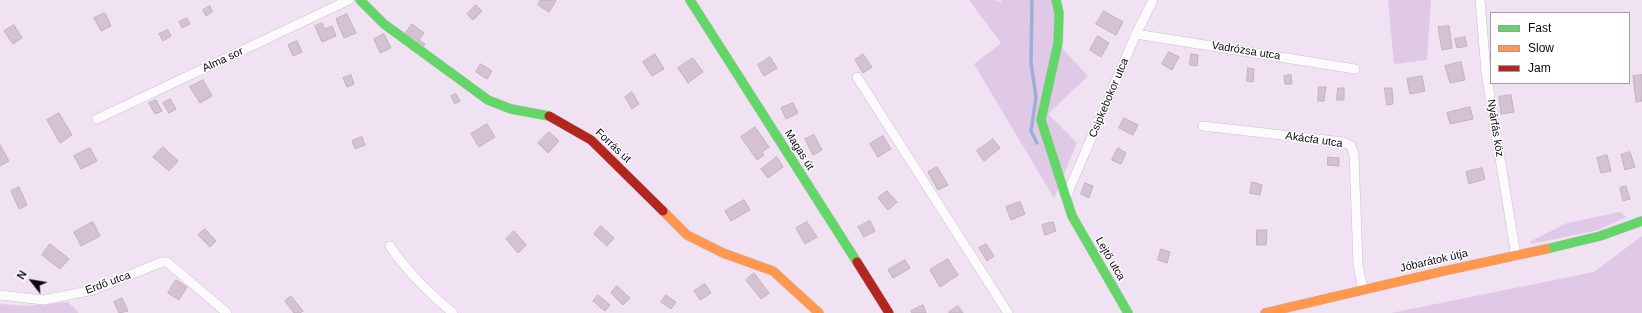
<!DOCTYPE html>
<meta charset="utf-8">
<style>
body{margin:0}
#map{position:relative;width:1642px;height:313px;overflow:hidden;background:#f0e1f3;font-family:Arial,sans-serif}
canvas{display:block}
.legend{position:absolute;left:1490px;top:12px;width:140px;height:72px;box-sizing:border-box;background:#fff;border:1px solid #a09ca1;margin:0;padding:5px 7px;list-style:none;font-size:12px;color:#110714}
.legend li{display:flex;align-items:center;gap:8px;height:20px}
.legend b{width:20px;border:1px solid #a09ca1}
.north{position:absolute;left:12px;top:261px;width:40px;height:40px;-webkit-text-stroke:3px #fff;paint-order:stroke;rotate:301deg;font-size:11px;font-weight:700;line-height:16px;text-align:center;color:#110714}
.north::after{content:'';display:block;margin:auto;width:14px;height:18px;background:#110714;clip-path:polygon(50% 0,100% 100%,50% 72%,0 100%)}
</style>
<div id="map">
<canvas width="1642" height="313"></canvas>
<ul class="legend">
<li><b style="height:5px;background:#63d668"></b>Fast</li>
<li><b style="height:5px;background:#ff974d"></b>Slow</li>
<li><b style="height:5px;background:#b3261e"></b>Jam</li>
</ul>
<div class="north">N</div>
</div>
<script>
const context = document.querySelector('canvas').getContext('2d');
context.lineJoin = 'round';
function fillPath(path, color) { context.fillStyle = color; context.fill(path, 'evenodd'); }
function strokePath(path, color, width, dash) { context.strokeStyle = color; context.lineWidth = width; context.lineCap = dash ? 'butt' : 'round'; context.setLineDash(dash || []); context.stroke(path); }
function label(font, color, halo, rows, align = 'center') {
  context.font = font + ' Arial,sans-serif'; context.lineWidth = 3; context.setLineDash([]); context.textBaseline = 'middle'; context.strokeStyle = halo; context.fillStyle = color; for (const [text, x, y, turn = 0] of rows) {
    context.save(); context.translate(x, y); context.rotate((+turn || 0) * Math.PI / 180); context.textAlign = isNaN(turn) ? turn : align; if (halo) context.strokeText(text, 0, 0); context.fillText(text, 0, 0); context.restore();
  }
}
fillPath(new Path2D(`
 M969 0H995L1001 3V0H1058L1061 47 1088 76 1048 114 1077 143 1054 198 974 64 1001 43Z
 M1388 0H1431L1427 60 1394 64Z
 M1620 212 1626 217 1598 230 1531 244V241L1567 223Z
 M1642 236V313H1391L1594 272Z
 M68 302 79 313H0V304L26 306Z`), '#e0c9e6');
strokePath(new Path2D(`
 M1032 0 1031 63 1036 97 1031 131 1037 143`), '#9bafd8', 3.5);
const building = new Path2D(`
 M541 0H555L556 1 549 12 538 5Z
 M476 5 482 11 473 20 467 14Z
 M210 6 212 12 206 16 203 10Z
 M1104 11 1123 22 1116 35 1096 24Z
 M105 13 111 26 101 31 94 18Z
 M347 14 356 33 344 38 336 19Z
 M187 18 190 24 182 28 179 22Z
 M322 23 325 29 332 26 336 36 322 42 315 26Z
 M412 24 424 33 419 40 425 44 421 49 404 36Z
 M14 25 22 38 13 44 4 31Z
 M1449 26 1452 48 1442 50 1438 27Z
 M168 30 171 36 163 41 159 34Z
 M384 34 391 48 380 53 374 39Z
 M1098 36 1109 43 1101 57 1090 50Z
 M1465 37 1467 46 1457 48 1455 39Z
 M297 41 302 52 293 56 288 45Z
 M1169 52 1179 57 1172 70 1162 64Z
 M655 54 664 69 652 76 643 62Z
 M863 54 872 67 863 73 855 60Z
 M1191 54 1198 55 1197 66 1190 65Z
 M770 57 777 68 764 76 758 65Z
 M693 58 703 72 688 83 678 68Z
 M1461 62 1465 80 1450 83 1445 66Z
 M481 64 492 71 487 79 476 72Z
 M1248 68 1254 69 1253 82 1247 81Z
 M351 75 354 84 347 87 343 78Z
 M1291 75 1292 84H1285L1284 76Z
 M1642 75V101L1636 102 1633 76Z
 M1422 76 1425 91 1410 94 1407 79Z
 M203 80 212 96 200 103 190 87Z
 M1319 87H1326L1324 101H1318Z
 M1338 88H1344V100H1337Z
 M1385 88H1392L1393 104 1387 105Z
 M632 92 639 104 632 109 625 97Z
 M456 94 460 101 455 104 451 96Z
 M1511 95 1514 112 1501 114 1499 97Z
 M170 99 176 109 169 113 163 103Z
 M156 100 162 111 155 114 149 103Z
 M793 103 798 113 786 119 781 108Z
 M1470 107 1473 119 1450 124 1447 113Z
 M59 113 72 135 60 143 47 120Z
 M1124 118 1138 125 1133 135 1119 128Z
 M487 124 495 137 479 147 471 134Z
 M755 127 769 147 762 152 764 155 757 160 741 137Z
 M549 132 559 141 548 153 538 143Z
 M814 135 822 150 813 155 805 139Z
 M883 136 891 149 878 157 870 144Z
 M362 137 365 145 355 149 352 141Z
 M993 139 1000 148 984 161 977 151Z
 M0 145 9 161 0 166Z
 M163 147 178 161 169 171 153 157Z
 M90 148 97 161 81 169 74 156Z
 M1118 148 1126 153 1121 164 1112 160Z
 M1630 152 1635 167 1625 170 1621 155Z
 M1607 155 1611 171 1601 173 1597 158Z
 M777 157 783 167 768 178 761 169Z
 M1328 157 1339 158V166L1328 165Z
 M937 167 948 185 938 190 928 172Z
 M1482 168 1485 179 1469 184 1466 172Z
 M1252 182 1262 185 1260 195 1250 193Z
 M1085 183 1093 186 1089 198 1081 194Z
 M1626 186 1630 199 1623 201 1620 188Z
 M19 187 27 205 19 209 11 191Z
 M887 191 897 202 888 210 878 198Z
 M744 200 750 210 731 221 725 211Z
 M1020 202 1025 214 1011 220 1006 207Z
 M870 221 875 231 864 237 858 227Z
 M93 222 100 236 81 246 74 232Z
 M807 222 817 237 805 244 796 228Z
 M1053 222 1056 231 1045 235 1042 225Z
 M601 226 614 238 607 246 594 234Z
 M205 229 216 241 210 247 198 235Z
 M1257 230H1267L1266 245H1257Z
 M514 231 526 245 518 253 506 239Z
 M50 244 69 259 60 269 42 255Z
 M986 244 994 256 987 261 979 248Z
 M1161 249 1170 252 1167 263 1158 260Z
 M948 259 958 275 940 287 930 270Z
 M905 260 910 268 893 278 888 270Z
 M754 273 769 293 761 299 746 280Z
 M176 280 187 287 179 300 168 293Z
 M705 284 711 293 700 300 694 291Z
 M617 286 630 298 623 305 611 293Z
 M598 295 610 305 605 311 593 301Z
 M666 295 676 302 671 309 661 302Z
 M291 296 303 311 300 313H294L285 301Z
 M122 298 128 311 119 313 114 302Z
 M923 305 926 313H912L911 311Z
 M958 306 963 313H949V312Z`);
fillPath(building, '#d4c2d1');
strokePath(building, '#c1b1bf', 1);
const street = new Path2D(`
 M1480 0 1486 72 1516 256
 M1136 34 1355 69
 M857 77 1008 313
 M97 119 349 0
 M1203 126 1343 142 1351 146 1354 154 1358 265 1363 290
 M1066 197 1136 34 1153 0
 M390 246C407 272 429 293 453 313
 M0 295 44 300 93 290 162 262H167L227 313`);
const fast = new Path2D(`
 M360 0 384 24 488 100 511 109 549 116
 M690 0 857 262
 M1056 0 1059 13 1058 43 1041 120 1072 216 1128 313
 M1546 249 1600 236 1642 221`);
const slow = new Path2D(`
 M663 211 687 235 723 253 773 271 819 313
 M1265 313 1444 271 1546 249`);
const jam = new Path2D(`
 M549 116 591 140 663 211
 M857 262 889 313`);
strokePath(street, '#cdc0d0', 10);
strokePath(fast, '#cdc0d0', 10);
strokePath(slow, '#cdc0d0', 10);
strokePath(jam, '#cdc0d0', 10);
strokePath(street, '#fdfafd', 9);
strokePath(fast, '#63d668', 9);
strokePath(slow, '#ff974d', 9);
strokePath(jam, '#b3261e', 9);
label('11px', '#110714', '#fff', [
 ["Vadrózsa utca",1246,51,9],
 ["Alma sor",223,60,-25],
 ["Csipkebokor utca",1109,98,-67],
 ["Nyárfás köz",1495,128,81],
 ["Akácfa utca",1314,140,8],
 ["Forrás út",613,146,43],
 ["Magas út",799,150,58],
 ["Lejtő utca",1110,259,60],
 ["Jóbarátok útja",1434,261,-13],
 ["Erdő utca",108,283,-20]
]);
</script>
